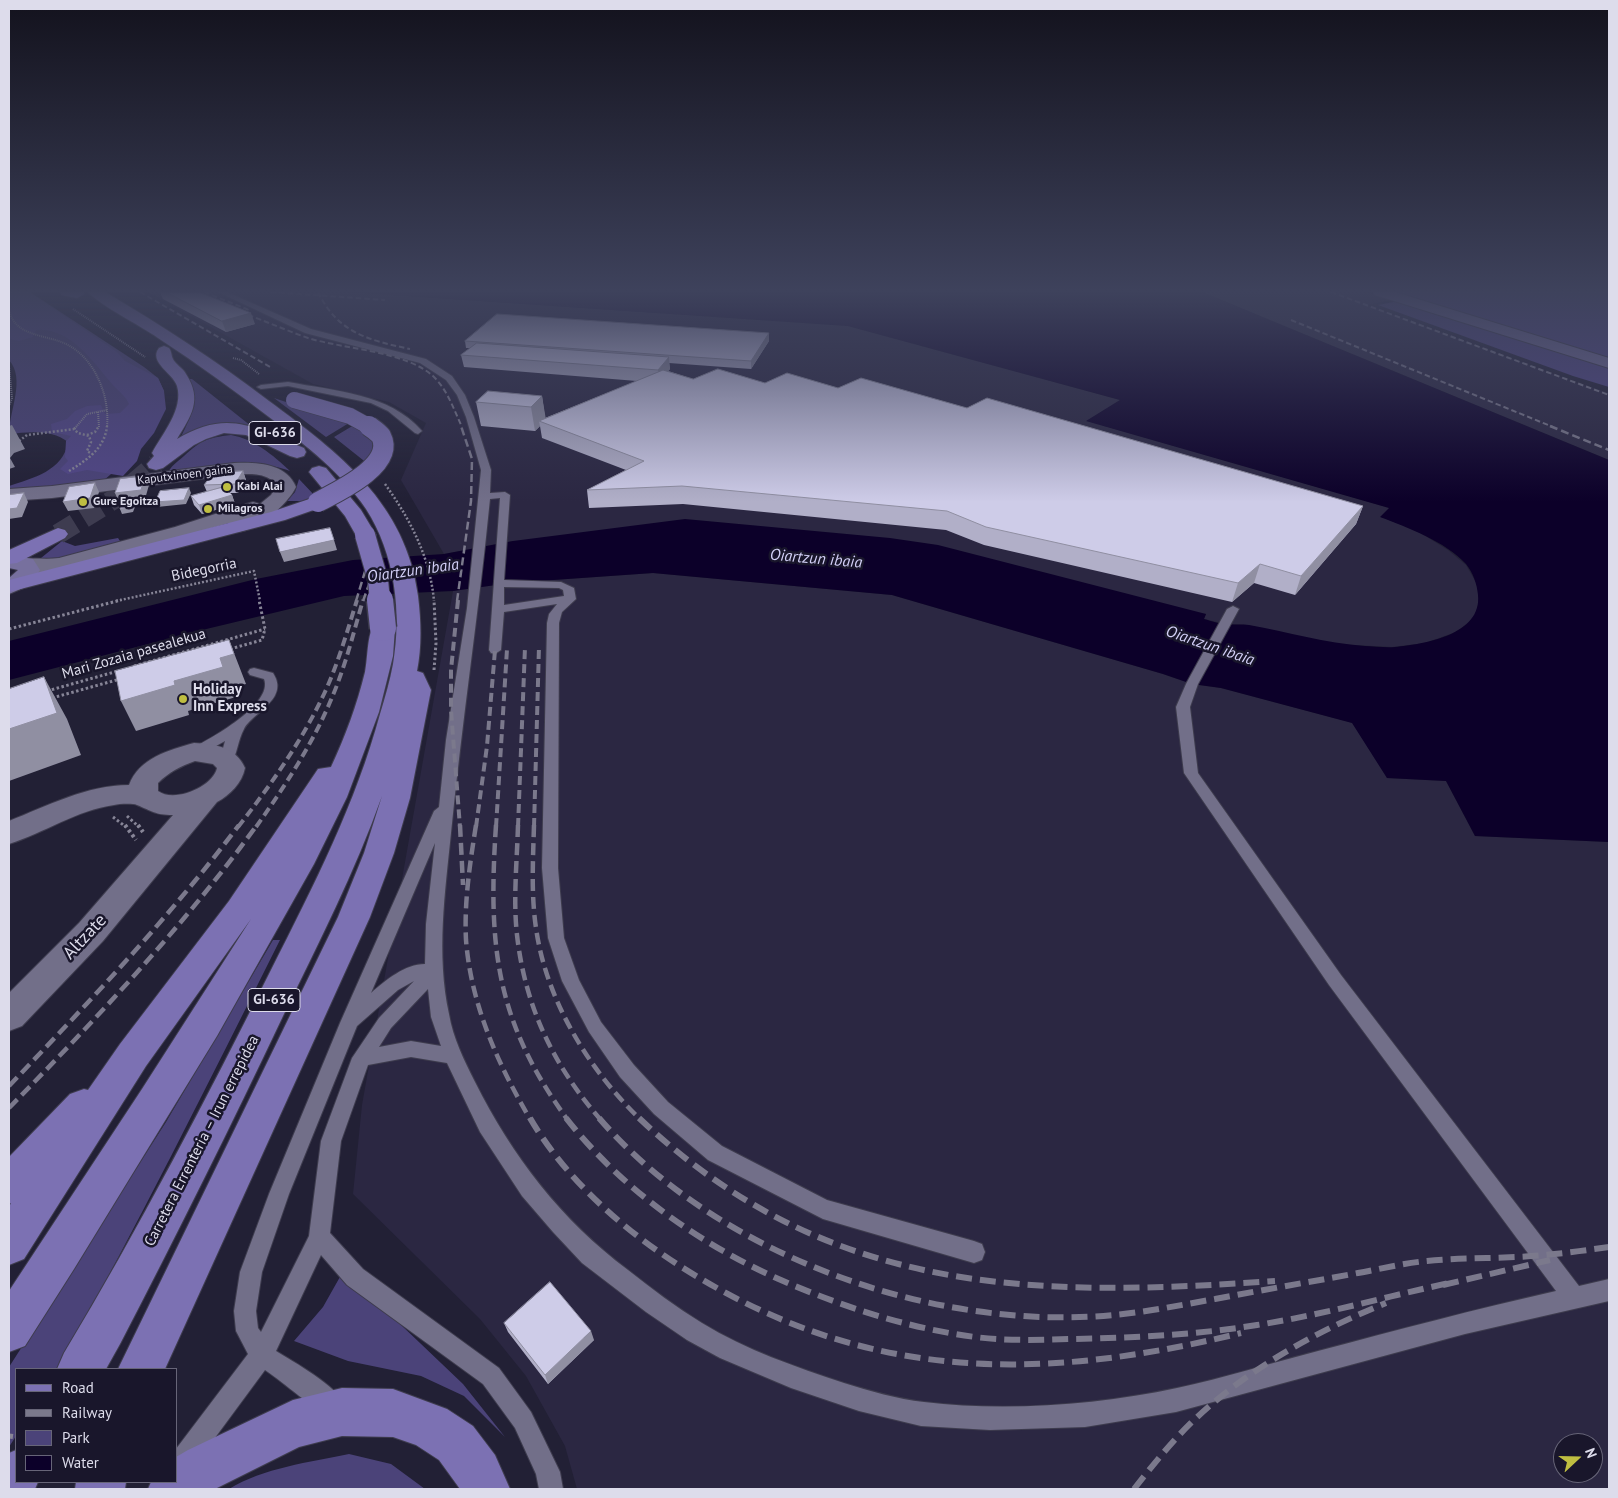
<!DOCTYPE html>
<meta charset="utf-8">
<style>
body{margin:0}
#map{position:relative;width:1618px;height:1498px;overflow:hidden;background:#222035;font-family:"PT Sans",sans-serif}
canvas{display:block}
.frame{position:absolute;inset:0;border:10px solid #dddceb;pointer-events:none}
.legend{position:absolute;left:15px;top:1368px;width:162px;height:115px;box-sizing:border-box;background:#19162b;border:1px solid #676578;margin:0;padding:6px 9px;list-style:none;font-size:15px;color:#dddceb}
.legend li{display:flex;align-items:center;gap:10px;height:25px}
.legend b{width:25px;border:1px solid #676578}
.north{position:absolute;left:1553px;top:1433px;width:50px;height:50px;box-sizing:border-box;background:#19162b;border:1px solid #676578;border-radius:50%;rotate:69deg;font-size:14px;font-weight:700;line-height:20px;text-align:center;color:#dddceb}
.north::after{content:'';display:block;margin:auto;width:18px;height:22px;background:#bfbe41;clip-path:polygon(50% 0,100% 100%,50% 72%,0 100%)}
</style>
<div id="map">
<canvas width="1618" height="1498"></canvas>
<div class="frame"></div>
<ul class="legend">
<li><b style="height:6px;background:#7c71b3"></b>Road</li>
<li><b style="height:6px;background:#7b798c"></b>Railway</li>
<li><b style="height:14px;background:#4b4379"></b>Park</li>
<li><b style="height:14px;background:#0c0029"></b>Water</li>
</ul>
<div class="north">N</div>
</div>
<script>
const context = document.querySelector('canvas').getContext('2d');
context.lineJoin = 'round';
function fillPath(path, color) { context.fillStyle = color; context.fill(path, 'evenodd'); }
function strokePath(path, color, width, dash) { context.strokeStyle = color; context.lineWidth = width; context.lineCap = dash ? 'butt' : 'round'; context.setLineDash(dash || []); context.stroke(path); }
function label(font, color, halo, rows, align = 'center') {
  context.font = font + ' "PT Sans",sans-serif'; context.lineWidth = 5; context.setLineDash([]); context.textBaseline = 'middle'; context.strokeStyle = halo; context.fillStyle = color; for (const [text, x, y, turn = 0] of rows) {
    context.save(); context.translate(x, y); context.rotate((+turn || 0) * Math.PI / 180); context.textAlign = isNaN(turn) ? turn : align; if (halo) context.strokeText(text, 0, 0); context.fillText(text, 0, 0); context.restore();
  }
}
fillPath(new Path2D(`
 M148 292H348L848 326 1120 400 1087 421 1390 508 1381 517 1411 528 1427 537 1448 550 1466 565 1477 584 1479 602 1474 618 1456 632 1425 643 1392 647 1334 644 1247 625 1225 624 1204 619 1206 614 513 541 444 554 401 480 426 423 389 402 313 384Z
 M1202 292H1366L1392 300 1368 305 1578 383 1609 393V460Z
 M653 573 892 595 1163 674 1192 684 1221 688 1353 723 1387 778 1446 781 1475 836 1609 842V1489H577L565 1446 526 1376 480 1319 353 1194 362 1105 453 591 510 583ZM1563 1443H1593V1473H1563Z`), '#2b2742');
fillPath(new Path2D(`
 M9 292H30L144 367 158 378 164 391 128 459 102 482 32 490H9V486C33 478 63 471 68 442 52 429 28 432 9 434 9 411 26 379 9 360Z
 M189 379H192L251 426H228L181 437C191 415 200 402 189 379Z
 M274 398 349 423 326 437Z
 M354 425C375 440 376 439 368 464L334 437Z
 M231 435C254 439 273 455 290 471 257 457 202 470 167 474 171 466 177 462 184 456 201 440 207 438 231 435Z
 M299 479 316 497 306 501H287L295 492Z
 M118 538 122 544 57 562H42L41 558 62 541 75 546Z
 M273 940H280C208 1084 136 1228 58 1369H16V1436L9 1447V1367L166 1122Z
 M345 1268 378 1303 463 1384 505 1437 464 1396 421 1376 348 1361 294 1341 323 1307Z
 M349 1454 391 1464 425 1489H229C263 1468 310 1462 349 1454Z`), '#4b4379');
fillPath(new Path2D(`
 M9 292H29L117 352 125 361 158 378 164 391 166 409 154 433 141 449 137 461 123 476 87 470 68 474 60 469 68 461 65 457 66 441 71 436 52 432 51 424 67 419 75 411 87 406 101 405 105 414 120 413 129 404C125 395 118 391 112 384 93 362 70 327 36 330L33 337 19 341 9 339V310L12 304 9 301Z
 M1387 292H1609V387L1573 376 1378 305 1409 299Z`), '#524788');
fillPath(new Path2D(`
 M348 292H1202L1609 460V842L1475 836 1446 781 1387 778 1352 723 1221 688 1192 684 1163 674 892 595 653 573 510 583 453 591 344 596 198 631 9 680V641L256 579 353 560 444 554 513 541 685 519 890 538 938 545 1206 614 1204 619C1212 621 1219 624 1226 624 1234 625 1242 624 1249 625 1288 632 1325 643 1365 646 1374 646 1385 648 1395 647 1424 644 1482 635 1478 595 1477 584 1473 573 1466 564 1444 541 1409 528 1380 517L1389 508 1086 421 1120 400 848 326Z`), '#0c0029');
strokePath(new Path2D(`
 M58 534 116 498 156 464`), '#3e3c50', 20, [20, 10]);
const lane = new Path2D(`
 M218 292H227L311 329 426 359 452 376 465 395 474 417 491 470 490 493 505 492 510 495 504 580 561 582 574 588 576 599 562 612 559 623 558 868 564 938 579 980 601 1022 634 1065 668 1102 722 1146 827 1200 974 1241 982 1244 985 1252 982 1260 974 1263 823 1219 708 1160 654 1114 620 1077 589 1032 562 981 548 938 542 868 547 623 549 614 557 604 504 612 501 650 495 654 491 653 489 650 500 498 490 499C479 610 462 721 451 833 445 893 436 954 449 1014 453 1038 464 1060 475 1082 512 1156 561 1220 628 1270 652 1289 676 1307 702 1323 746 1350 796 1367 844 1383 870 1391 897 1399 924 1402 1004 1412 1098 1405 1177 1388 1224 1378 1271 1363 1318 1351 1397 1330 1476 1309 1556 1291L1329 985 1184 773 1176 707 1186 684 1227 609 1233 606 1239 609 1198 684 1190 707 1198 773 1341 975 1579 1286 1609 1279V1301L1465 1334 1176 1412 1085 1427 990 1430 921 1426 859 1411 791 1388 720 1358 687 1340 646 1312 582 1263 553 1232 522 1196 480 1132 447 1063 411 1057 368 1065 341 1141 330 1233 363 1269 499 1368 531 1412 560 1472 563 1489H539L536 1474 515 1428 483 1384 347 1285 321 1255 276 1351C294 1362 337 1386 345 1405L341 1413 333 1417C311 1408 286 1384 265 1370L189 1473 180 1476 176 1475V1449L248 1354 236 1331 234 1311 240 1272 269 1194 340 1023 434 811 439 807 446 740 467 608 481 470 466 417 457 395 446 380 420 363 305 333ZM504 587 559 588 563 590 564 596 504 605ZM435 843 426 924 425 964C405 964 386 980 371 993ZM414 981 379 1018 352 1058 321 1141 309 1236 261 1332 258 1328 256 1311 262 1272 289 1194 357 1026 398 990ZM428 989 431 1017 441 1046 411 1041 379 1047 391 1028Z
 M288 382C335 391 389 393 422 431L418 434 415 433 388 411 371 403 288 386 261 389 257 387 261 385Z
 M254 668 273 673C290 699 253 712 244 729 238 740 237 754 232 762H222L220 759 225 741 200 755H190L188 752 190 749C209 740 274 704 264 679L250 675 248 672 250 669Z`);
const street = new Path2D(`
 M234 463C257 462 286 463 296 487 287 506 251 537 229 531L226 527 229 523 69 569 43 574 19 570 16 565 19 560C31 557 45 560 59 558L175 527 246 504 253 502 260 504 271 495 276 487C271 473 253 474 240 474L52 498 9 501V489L52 486Z
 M194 743C215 744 236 747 245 768 242 783 230 795 217 802L103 941 22 1026 9 1031V993L79 923 173 815C155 815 152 811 137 805 132 803 119 804 114 805 77 810 44 833 9 844V821C47 806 87 785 129 785 139 758 169 750 194 743ZM195 761 213 764 217 768C213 787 174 803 158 791V783C169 772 181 766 195 761Z`);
const secondary = new Path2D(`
 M1373 292H1395L1609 358V368L1375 295Z
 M9 555 33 559 40 570 30 585 9 594V578L18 570 9 568Z`);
const primary = new Path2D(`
 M60 292H83L84 294 77 298 62 295Z
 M88 292H105C161 325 217 361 269 401 339 453 406 503 418 596 421 620 422 647 417 671L423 673 431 690 410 798 394 853 370 917 165 1369H118L338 917 364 853 382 796C355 872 318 944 283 1016 231 1126 176 1236 120 1344L106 1369H57L64 1353C139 1228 207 1098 272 968 314 885 356 803 380 714 385 697 390 681 393 664 402 612 395 554 366 509 342 473 306 446 273 420 236 392 198 364 158 338 138 324 104 308 88 292Z
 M164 346 169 348C172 352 171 355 173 359 175 364 183 368 186 374 203 400 191 416 177 439 228 408 256 428 304 448L306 452 304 456 297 458 290 456 246 435 224 433 206 439 194 445 163 468 156 470 149 468 147 464 154 456 152 453C162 434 184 409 177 386 173 373 148 362 159 348Z
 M319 466 326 468 361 510 376 535 372 539 365 541 358 539 345 516 309 472 312 468Z
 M318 496 325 498 328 502 325 506 285 520 9 592V580L271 512Z
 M58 528 65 530 68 534 65 538 17 563 9 564V550Z
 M383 621 391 623 395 628 393 656 379 712 347 797 314 864 217 1036 74 1269 25 1346 9 1352V1291L142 1089 251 919 146 1066 24 1259 9 1265V1207L11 1203 9 1204V1157L70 1094 84 1089 88 1090 120 1044 229 901 318 769 331 767C345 737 357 705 365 672 368 658 367 633 375 623Z
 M342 1388 393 1389 447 1409 473 1426 495 1455 510 1489H460L439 1460 416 1445 393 1437 342 1436 299 1447 215 1489H148L151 1482H176V1457L188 1450 293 1400Z
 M16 1450V1482H38L35 1489H9V1453Z
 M76 1482H126L125 1489H75Z`);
strokePath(lane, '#3e3c4e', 2);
strokePath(street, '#3e3c4e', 2);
strokePath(secondary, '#3e3c4e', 2);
strokePath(primary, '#3e3c4e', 2);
strokePath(new Path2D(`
 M73 309 145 357
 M9 310C15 337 45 334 66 344 95 358 110 396 107 427
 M233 358 241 360 259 374
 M9 366 12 398 9 406
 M98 412 99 427
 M76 427 87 414 107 410`), '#878597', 2, [1, 1]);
strokePath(new Path2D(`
 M74 429 77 426
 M87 435 95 432 99 426
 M19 441 27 435 74 429 78 433 89 436 91 442 87 451 92 454
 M69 471C87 460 105 448 107 426
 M385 484C410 519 430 557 434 601
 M116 601 254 571 260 601`), '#878597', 2.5, [2, 2]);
strokePath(new Path2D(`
 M9 629 121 600
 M230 649 262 640 265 629 259 600
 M134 666 265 629
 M434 670 436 643 434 600
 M47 691 118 671
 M52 698 120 679
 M127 816 139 827
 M113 817 126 827`), '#878597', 3, [2.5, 2.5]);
strokePath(new Path2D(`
 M125 825 136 840
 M138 825 143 832`), '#878597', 4, [3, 3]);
strokePath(new Path2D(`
 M9 1436 16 1437`), '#878597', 5, [4, 4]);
fillPath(lane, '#726f89');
fillPath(street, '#726f89');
fillPath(secondary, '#77709e');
fillPath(primary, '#7c71b3');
strokePath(new Path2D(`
 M140 292 270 367
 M204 292 249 310
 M271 292 385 300
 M318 292C338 333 368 340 410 349
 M1331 292 1609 395
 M240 312C263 320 285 330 308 338 343 349 407 351 434 377 448 391 454 410 462 427
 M1291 320 1553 427`), '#7b798c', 2, [5.5, 3]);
strokePath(new Path2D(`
 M1550 426 1609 450
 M356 601 370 555
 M363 601 380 554
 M457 601 471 501 472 459 461 426`), '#7b798c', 2.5, [8, 4]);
strokePath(new Path2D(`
 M458 600 451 670V710L460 827
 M238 827C270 786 302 741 324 694 338 664 347 632 357 600
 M256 827C285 786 314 742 333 695 346 664 354 631 363 600
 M476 827 487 746 495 650
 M496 827 507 649
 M518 827 525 647
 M534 827 539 646`), '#7b798c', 4, [9, 5]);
strokePath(new Path2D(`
 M460 825 463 885
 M476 825C470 863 464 902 466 940 471 1005 498 1064 530 1119
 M496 825C488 945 495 1020 567 1119
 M518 825C517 862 513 899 517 935 525 1006 553 1065 600 1119
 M534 825C533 860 531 894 536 928 546 1000 589 1070 640 1119
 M9 1086C89 1002 169 918 239 825
 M9 1108C96 1019 183 927 257 825`), '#7b798c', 4.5, [12, 6]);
strokePath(new Path2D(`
 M530 1118C565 1178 622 1229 680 1266 862 1382 1036 1383 1241 1333
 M566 1118C620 1187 695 1241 774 1277 837 1305 906 1328 975 1337 1007 1341 1039 1340 1071 1339 1133 1338 1195 1335 1257 1325 1322 1315 1385 1297 1449 1283
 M599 1118C718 1256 933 1332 1114 1315 1147 1312 1181 1305 1215 1299 1262 1290 1310 1282 1358 1273 1380 1269 1404 1263 1427 1261 1466 1257 1506 1259 1545 1255 1566 1253 1588 1250 1609 1247
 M639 1118C827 1296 1032 1298 1275 1281
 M1443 1285 1550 1260
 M1134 1489C1153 1465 1172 1441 1194 1420 1249 1368 1317 1331 1386 1303`), '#7b798c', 6, [16, 8]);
const primaryBridgeFar2 = new Path2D(`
 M294 400 350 416 370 427`);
const primaryBridgeFar1 = new Path2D(`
 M318 502C337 492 396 465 381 436 378 432 373 429 369 426
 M365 535 378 580 380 601`);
const primaryBridge = new Path2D(`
 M380 600 383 628`);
strokePath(primaryBridgeFar2, '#3e3c4e', 17, []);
strokePath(primaryBridgeFar1, '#3e3c4e', 22, []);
strokePath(primaryBridge, '#3e3c4e', 29, []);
strokePath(primaryBridgeFar2, '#7c71b3', 16);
strokePath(primaryBridgeFar1, '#7c71b3', 20);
strokePath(primaryBridge, '#7c71b3', 26);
fillPath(new Path2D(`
 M160 292H199L255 324 226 332 163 299Z
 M769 333V341L751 369 669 363 670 369 668 371 693 379 838 388 967 408 1363 506 1356 524 1295 595 1254 583 1232 602 984 545 946 530 683 504 589 508 587 490 626 470 542 438 540 426 535 431 481 426 476 402 542 396 545 418 637 381 464 367 461 355 470 348H466L465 341Z
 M243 471 246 480 238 493H230L232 495 235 504 202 514 194 505 191 496 207 492 204 485Z
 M504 1323 594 1340 548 1384 508 1332Z`), '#b1afc8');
fillPath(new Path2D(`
 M251 313 255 324 226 332 222 321Z
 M769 333V341L751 369V361Z
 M669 357 670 369 659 382 658 370Z
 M542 396 546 420 539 421 540 426 535 431 531 407Z
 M12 425 25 449 14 453 10 458 15 467 9 469V426Z
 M243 471 246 480 238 493 235 484Z
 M145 476 149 485 145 499 119 502 115 493Z
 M95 483 99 492 94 508 68 511 63 502Z
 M189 488 191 493 186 504 157 507 155 502Z
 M24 493 28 502 22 517 9 519V509Z
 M232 495 235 504 202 514 199 505Z
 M133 502 135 507 133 512 122 514 120 509Z
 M1363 506 1356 524 1295 595 1301 576Z
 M334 540 337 550 284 562 280 552Z
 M1260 564 1254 583 1232 602 1238 583Z
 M229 640 246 684 233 687 236 697 188 711 189 715 136 731 121 701 174 681 220 658Z
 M44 677 67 719 81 755 9 781V729Z
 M591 1331 594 1340 548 1384 545 1375Z`), '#908fa2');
const building = new Path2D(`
 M166 292H199L251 313 222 321Z
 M497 314 769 333 751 361 465 341Z
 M477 343 669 357 658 370 461 355Z
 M718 369 765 383 787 373 838 388 861 378 967 408 987 398 1363 506 1301 576 1260 564 1238 583 986 527 947 511 682 486 587 490 644 461 539 421 663 370 693 379Z
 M488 391 542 396 531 407 476 402Z
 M243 471 235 484 204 485 213 473Z
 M145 476 141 490 115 493 120 479Z
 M95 483 90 498 63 502 69 487Z
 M224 487 232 495 199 505 191 496Z
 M189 488 184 500 155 502 160 491Z
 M24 493 17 508 9 509V495Z
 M133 502 131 508 120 509 122 504Z
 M330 528 334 540 280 552 276 539Z
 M229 640 234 654 220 658 223 667 174 681 175 685 121 701 115 671Z
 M44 677 57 713 9 729V689Z
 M550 1282 591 1331 545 1375 504 1323Z`);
fillPath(building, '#cecce8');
strokePath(building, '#908fa2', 1);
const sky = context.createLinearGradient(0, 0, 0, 502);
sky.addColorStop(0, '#13121d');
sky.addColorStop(0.58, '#3e425c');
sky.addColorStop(1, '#3e425c00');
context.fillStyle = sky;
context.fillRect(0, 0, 1618, 502);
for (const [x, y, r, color] of [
 [227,487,5,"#bfbe41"],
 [83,502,5,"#bfbe41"],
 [208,509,5,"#bfbe41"],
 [183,699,5,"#bfbe41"]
]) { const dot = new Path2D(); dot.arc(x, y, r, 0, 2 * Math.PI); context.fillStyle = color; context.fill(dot); strokePath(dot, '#19162b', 2); }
label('12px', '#dddceb', '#19162b', [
 ["Kaputxinoen gaina",185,475,-7]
]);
label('bold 12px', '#dddceb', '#19162b', [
 ["Kabi Alai",237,487],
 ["Gure Egoitza",93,502],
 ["Milagros",218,509]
], 'left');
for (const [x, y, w] of [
 [275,433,52],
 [274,1000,52]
]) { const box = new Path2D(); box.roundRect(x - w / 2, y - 11.5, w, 23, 4); context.fillStyle = '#19162b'; context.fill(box); strokePath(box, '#dddceb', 1); }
label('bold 14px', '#dddceb', null, [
 ["GI-636",275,433],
 ["GI-636",274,1000]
]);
label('15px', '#dddceb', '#19162b', [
 ["Bidegorria",204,570,-12],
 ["Mari Zozaia pasealekua",134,654,-16],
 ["Carretera Errenteria – Irun errepidea",202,1141,-63]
]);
label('bold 15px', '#dddceb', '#19162b', [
 ["Holiday",193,690],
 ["Inn Express",193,707]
], 'left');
label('italic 16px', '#d3d0f7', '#19162b', [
 ["Oiartzun ibaia",816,559,5],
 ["Oiartzun ibaia",413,571,-8],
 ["Oiartzun ibaia",1210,646,19]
]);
label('18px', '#dddceb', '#19162b', [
 ["Altzate",85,937,-47]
]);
</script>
